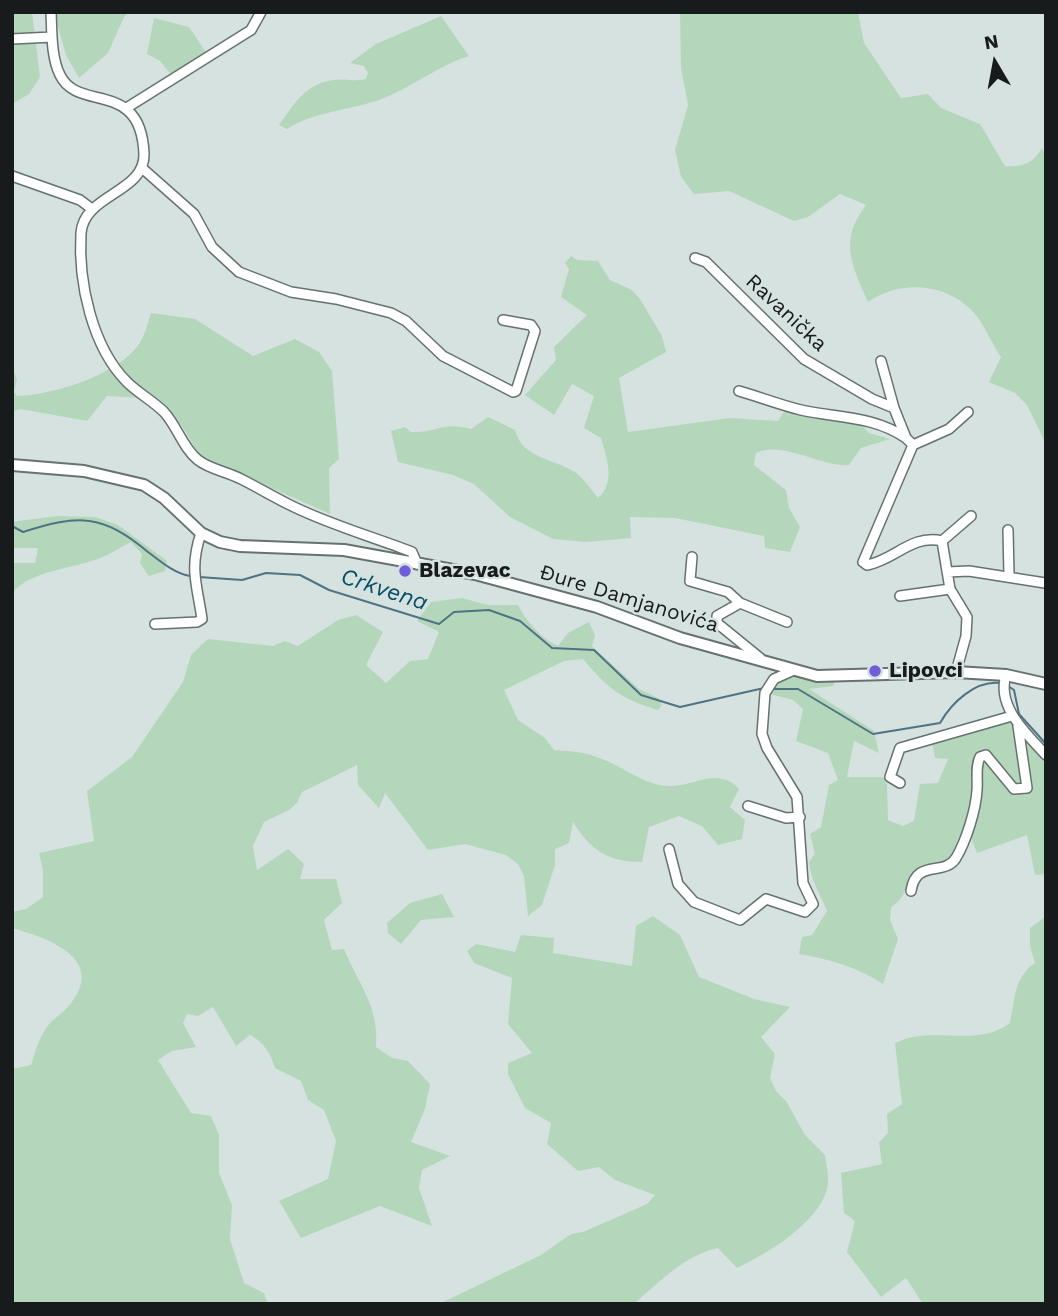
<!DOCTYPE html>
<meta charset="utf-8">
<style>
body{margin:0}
#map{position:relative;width:1058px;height:1316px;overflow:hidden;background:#d5e2e0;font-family:"Work Sans",sans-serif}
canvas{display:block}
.frame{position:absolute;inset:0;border:14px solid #171b1b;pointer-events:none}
.north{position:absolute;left:960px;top:28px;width:70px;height:70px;-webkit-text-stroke:5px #d5e2e0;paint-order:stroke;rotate:350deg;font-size:19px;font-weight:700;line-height:28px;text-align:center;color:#171b1b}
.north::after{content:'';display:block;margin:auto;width:24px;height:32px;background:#171b1b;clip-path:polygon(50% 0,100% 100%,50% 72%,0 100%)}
</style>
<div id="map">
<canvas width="1058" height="1316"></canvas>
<div class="frame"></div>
<div class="north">N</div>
</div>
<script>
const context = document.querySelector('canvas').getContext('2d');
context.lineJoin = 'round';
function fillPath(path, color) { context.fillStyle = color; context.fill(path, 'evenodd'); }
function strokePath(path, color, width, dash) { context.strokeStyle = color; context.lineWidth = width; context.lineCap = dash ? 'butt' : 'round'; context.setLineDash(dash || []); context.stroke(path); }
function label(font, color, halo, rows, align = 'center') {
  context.font = font + ' "Work Sans",sans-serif'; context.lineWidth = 5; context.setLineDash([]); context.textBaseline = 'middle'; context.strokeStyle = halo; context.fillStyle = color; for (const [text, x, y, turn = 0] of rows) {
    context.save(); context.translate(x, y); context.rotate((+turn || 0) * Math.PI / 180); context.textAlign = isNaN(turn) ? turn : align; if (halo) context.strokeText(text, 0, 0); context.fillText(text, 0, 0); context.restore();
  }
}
fillPath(new Path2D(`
 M12 12H32L40 77 29 94 12 104Z
 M54 12H129L124 17 108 53 79 78 66 55Z
 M680 12H858L864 43 901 98 928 94 941 108 980 124 1005 166C1022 167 1033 164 1042 148L1046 159V444L1027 405 1015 393 989 382 1001 357C992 344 985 326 975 314 948 283 901 279 868 302 851 264 839 240 866 205L840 194 808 217 794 221 729 191 694 194 681 177 675 150 688 105 681 68Z
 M441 16 469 56C440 65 418 83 391 95 357 111 318 109 287 129L279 125C294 104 305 84 333 80 345 78 354 82 366 79L368 73 364 66 350 63 376 44Z
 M154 18 189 27 209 57 174 78 160 61 147 54Z
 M571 256 577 260 598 261 610 280 632 290 640 299 662 336 666 352 619 378 628 432 730 418 778 421 785 410 859 422 869 433 890 439 861 448 849 465C819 467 784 440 756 453L754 465 786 490 789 508 800 527 790 552 765 548 764 536 675 518 630 517 631 538 586 542 553 539 510 517 474 484 453 475 398 462 391 431 405 427 411 432C438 433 442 421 471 429L488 417 515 430C522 459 554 458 576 473 584 479 591 489 598 498 616 482 607 459 601 438L584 428 594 396 572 384 554 415 525 395 556 360 554 347 587 315 561 297 569 269 565 263Z
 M151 313 195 319 253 356 295 339 319 352 332 371 339 459 329 468 330 514 200 456 182 426 160 404 142 398 107 396 87 421 21 409 12 411V367L17 379 14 392 17 396C53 395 118 375 139 344 145 335 148 323 151 313Z
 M57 516 95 517 118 525 167 561 165 571 149 576 140 563 142 554 131 542C119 548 108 556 95 560 69 569 31 571 12 593V563H35L38 548H12V522Z
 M462 598 488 605H518C526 621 542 639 558 646L568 633 589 622 595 635 592 646 639 689 658 698 662 705 658 710C621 699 607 688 583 659L564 661 504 690 518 720 545 738 554 750C571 751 586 752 602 759 627 768 645 787 673 786 697 785 718 767 739 789L730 807 745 820 742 839 718 845 702 826 679 816 649 827 642 862C609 862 591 851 573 822L569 843 555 849V865L542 905 528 916 524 876 518 864 506 855 465 844 428 850 385 793 379 808 358 785 357 765 302 792 297 803 289 810 264 822 253 846 257 870 288 849 304 864 300 879H336L342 903 324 920 332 950 344 949C360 987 379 1006 376 1047L392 1058 408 1061 430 1084 425 1109 411 1142 450 1156 422 1170 419 1188 432 1226 380 1206 301 1238 279 1201 328 1179 336 1141 324 1110 308 1100 301 1081 275 1068C270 1053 265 1043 250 1035L236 1046 213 1007 198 1016 187 1014 183 1023 196 1047 172 1051 158 1060 191 1113 211 1116 219 1135V1173L232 1205 230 1239 244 1283 264 1293 268 1304H12V1069L31 1065C35 1054 38 1040 45 1030 51 1019 64 1013 71 1003 107 957 44 937 12 928V912L26 909 43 897V870L39 853 94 841 87 791 132 757 183 682 191 655 208 639 273 646 285 641 298 646 338 620 356 615 383 632 366 665 386 683 410 661 428 659 439 632 417 621 431 602Z
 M800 676 835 681 833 686 809 689 874 731 879 753 854 741 847 777H883L887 784 888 820 903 826 914 821 920 784 938 783 948 759 935 758 932 742 1002 721 1010 722C1018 736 1035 742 1044 757 1051 769 1046 855 1046 874L1035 875 1027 835 977 853 971 838 959 836C945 879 938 851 916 871 901 884 911 894 891 907L890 920 898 939 883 984C857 967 829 959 799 954L802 937 812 935 827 911C820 893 811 882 809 862L815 854 810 834 821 827 829 785 838 780 828 753 796 741 803 709 793 700 766 693 777 678Z
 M442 894 454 917 421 920 401 944 388 933 387 923 410 903Z
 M653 916 680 935 699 977 754 999 790 1007 761 1037 775 1054 770 1078 776 1091 786 1101 805 1135 825 1155C826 1164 829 1174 828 1183 825 1219 767 1254 737 1268L718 1248C685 1255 658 1283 634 1304H439L541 1255 571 1234 583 1232 647 1204 655 1195 615 1180 599 1167 578 1171 547 1144 551 1123 525 1108 508 1074V1063L532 1053 508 1024 512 978 474 963 467 951 476 944 515 952 521 935 554 938 553 953 632 966 636 926Z
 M1046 916V1304H923L906 1278 881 1297 847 1252 855 1221 844 1213 841 1173 882 1164 879 1142 888 1133 887 1114 902 1104 895 1043C932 1024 976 1049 1010 1023 1015 999 1014 977 1035 963L1030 946V928Z`), '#b4d7bb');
strokePath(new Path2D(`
 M12 526 23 532C78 514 103 514 148 552 160 561 175 574 190 576
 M199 577 242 580 266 573 300 575 329 590 439 624 454 612 489 610 520 621 552 648 594 650 641 695 680 707 764 688
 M1008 686 1014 690 1019 714 1046 744
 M773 689H798L873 734 940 723C952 702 975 681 999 683`), '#4f7383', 2);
const minor = new Path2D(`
 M51 12C52 32 51 57 60 75 78 113 141 78 144 154 145 193 84 194 81 233 78 282 92 347 127 382 138 393 153 401 164 412 177 426 183 448 198 460 209 469 228 472 241 479 257 487 272 496 288 504 327 524 371 536 412 552L417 564
 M12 39 52 37
 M128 107 251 30 261 12
 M142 168 194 214 212 247 239 272 291 292 336 299 391 313 406 321 443 356 513 392 516 391 535 331 531 325 503 320
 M12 176 80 200 92 209
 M695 258 706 262 804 359 872 399 894 408 906 438 913 445 863 562 867 565C895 560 911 534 942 541L950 589 967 617 966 636 956 672
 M881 361 894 408
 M739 391C760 397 780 405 801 410 838 418 874 416 906 438
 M913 445 949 429 968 412
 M1008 530 1009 576
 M942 541 971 516
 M692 557 690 581 728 592 740 603
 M947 572 969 571 1045 583
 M900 596 950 589
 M155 624 197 622 202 619C197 584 189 569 201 533
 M760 658 717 623V616L740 603 787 622
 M1006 675C996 707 1027 734 1046 755
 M900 783 890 777 900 748 1012 716
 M748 806 786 818 800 817
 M669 849 678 884 694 902 740 920 766 899 805 912 813 904 803 883 797 797 767 748 762 734 765 693 774 679 794 670
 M911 891C916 858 944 877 956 858 966 841 976 810 977 790 978 778 975 767 980 757L986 755 1014 789 1027 788 1018 726`);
const major = new Path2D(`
 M12 465 84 471 144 485 164 498 201 533 220 542 240 546 344 550 475 574 597 607 680 638 817 676 956 672 1006 675 1046 684`);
strokePath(minor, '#667170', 12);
strokePath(major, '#667170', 14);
strokePath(minor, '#fff', 9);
strokePath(major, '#fff', 10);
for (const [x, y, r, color] of [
 [405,571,7,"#705dd7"],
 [875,671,7,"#705dd7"]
]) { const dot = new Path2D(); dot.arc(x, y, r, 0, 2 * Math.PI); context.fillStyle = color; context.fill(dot); strokePath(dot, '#d5e2e0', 2.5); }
label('21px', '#171b1b', '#d5e2e0', [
 ["Ravanička",786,313,43],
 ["Đure Damjanovića",629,599,17]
]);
label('bold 21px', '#171b1b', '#d5e2e0', [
 ["Blazevac",419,571],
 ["Lipovci",889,671]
], 'left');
label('italic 23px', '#074e67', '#d5e2e0', [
 ["Crkvena",384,590,18]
]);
</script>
